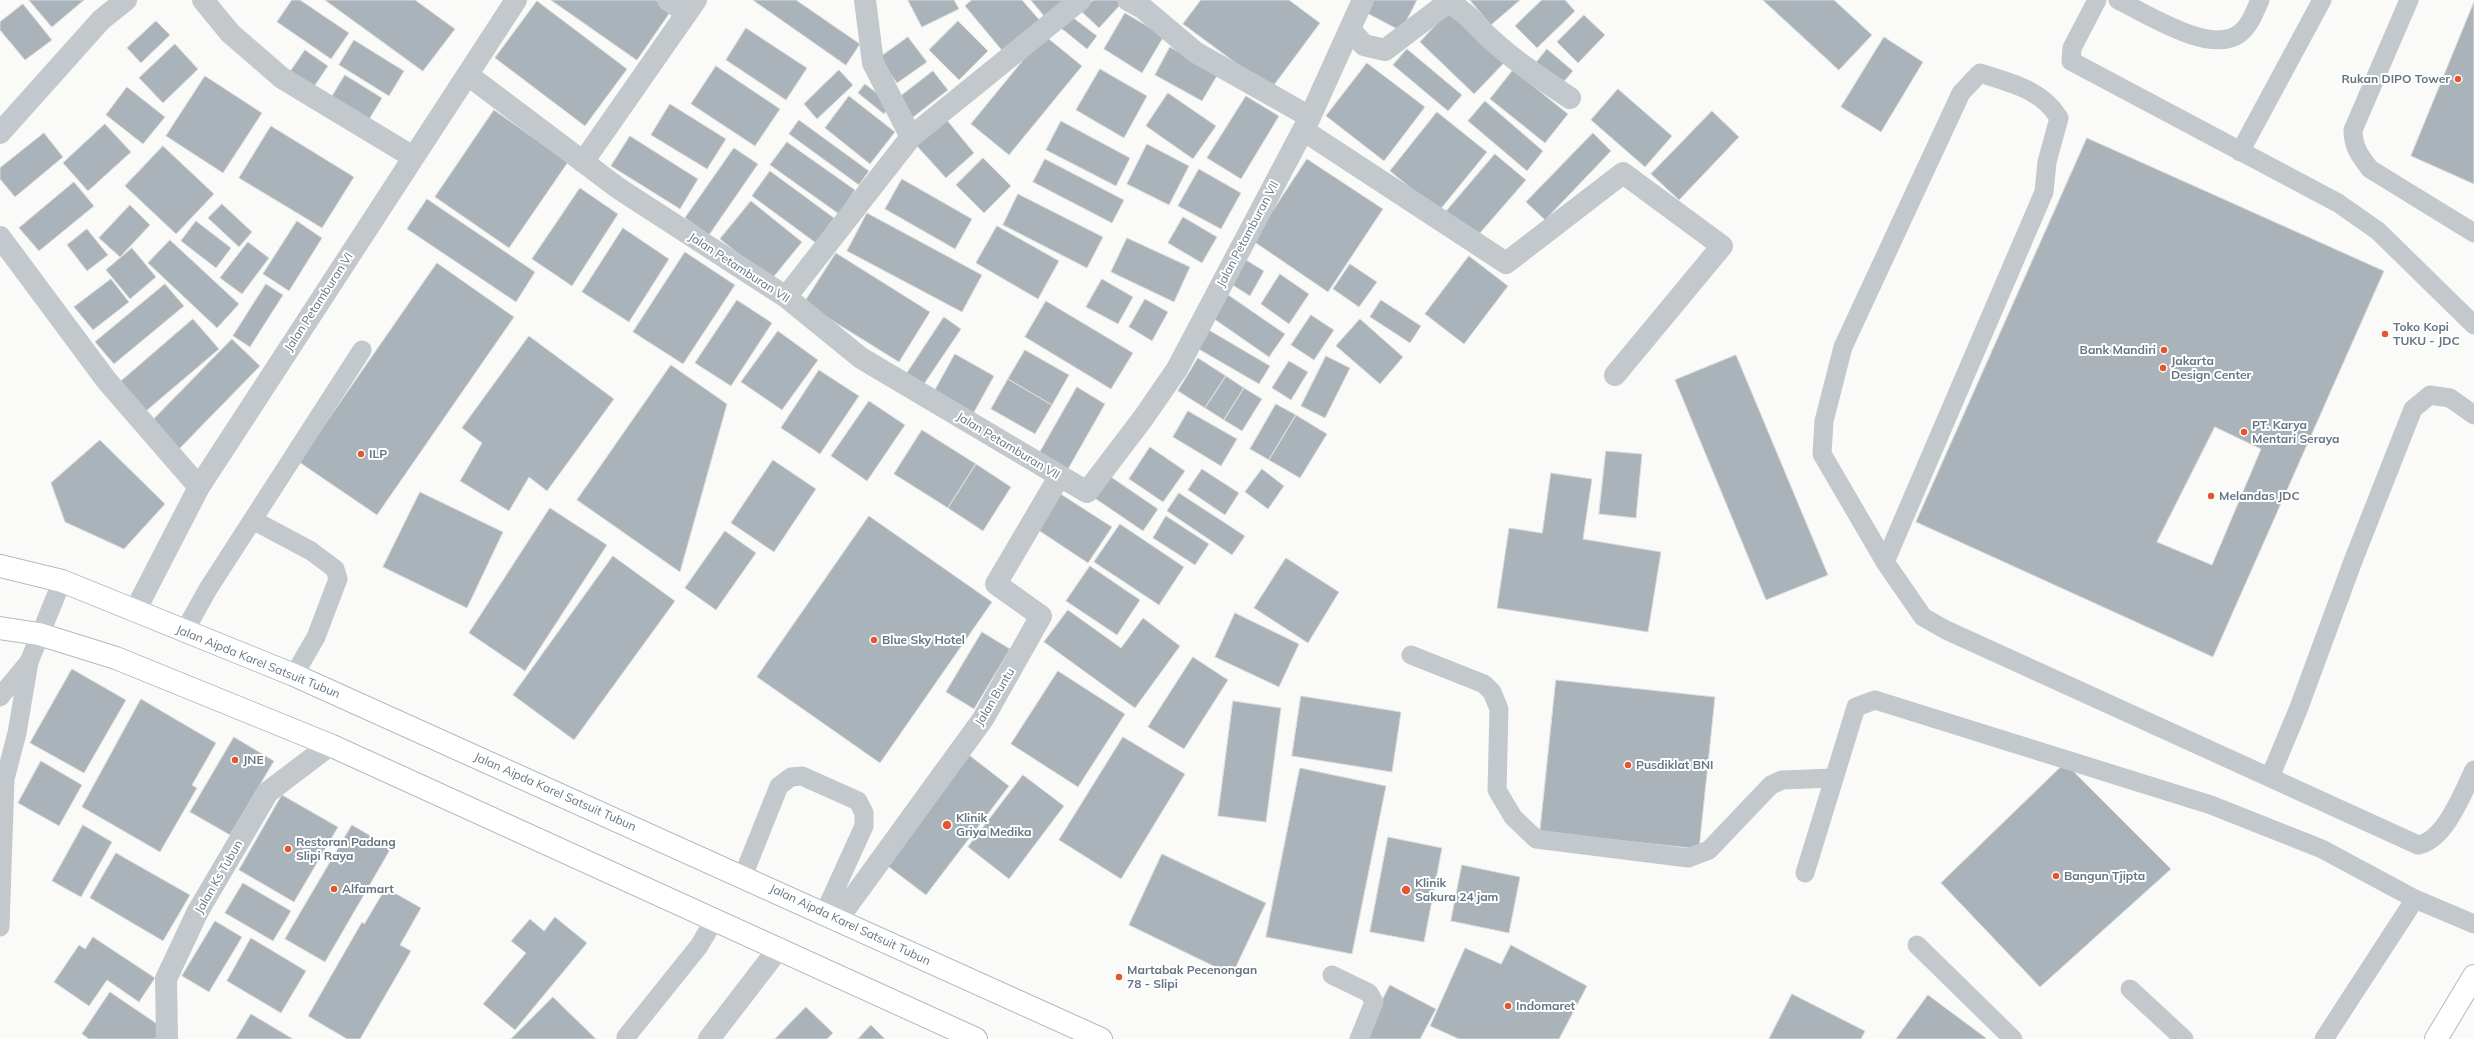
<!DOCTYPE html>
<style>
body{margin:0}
canvas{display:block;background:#fafaf8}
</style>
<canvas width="2474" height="1039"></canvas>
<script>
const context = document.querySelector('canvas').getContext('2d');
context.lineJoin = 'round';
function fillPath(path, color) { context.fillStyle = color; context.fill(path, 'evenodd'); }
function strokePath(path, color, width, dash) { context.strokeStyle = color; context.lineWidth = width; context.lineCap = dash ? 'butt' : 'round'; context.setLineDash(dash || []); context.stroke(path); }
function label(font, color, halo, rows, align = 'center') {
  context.font = font + ' Mulish,sans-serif'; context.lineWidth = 4; context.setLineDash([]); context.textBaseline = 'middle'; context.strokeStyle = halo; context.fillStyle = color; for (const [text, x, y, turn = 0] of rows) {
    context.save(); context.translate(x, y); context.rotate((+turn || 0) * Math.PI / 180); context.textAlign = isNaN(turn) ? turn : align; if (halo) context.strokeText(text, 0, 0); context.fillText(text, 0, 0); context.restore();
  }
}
const building = new Path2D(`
 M29 0H84L52 27Z
 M292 0H300L349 33 331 59 277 22Z
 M325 0H415L455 29 423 71Z
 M551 0H656L671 11 637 60Z
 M753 0H796L860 44 846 65Z
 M908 0H954L959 9 922 27Z
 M972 0H1022L1042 23 1005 54 965 6Z
 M1031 0H1067L1046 18Z
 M1093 0H1117L1121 4 1099 28 1082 12Z
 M1201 0H1289L1320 23 1271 89 1183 24Z
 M1371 0H1417L1401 31 1365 12Z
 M1470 0H1520L1491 25Z
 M1542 0H1565L1575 11 1537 48 1515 26Z
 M1763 0H1834L1872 35 1839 70Z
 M537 1 627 69 585 126 495 58Z
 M2474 2V184L2411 156Z
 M23 4 52 40 25 60 0 30V22Z
 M1450 10 1505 62 1474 94 1420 42Z
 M1125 13 1164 36 1142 73 1104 49Z
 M1584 15 1605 35 1578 63 1557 42Z
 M1071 16 1097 36 1087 49 1061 28Z
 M156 21 170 35 141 63 127 48Z
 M958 21 988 51 959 80 929 50Z
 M746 28 807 68 786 100 726 60Z
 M1044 35 1082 66 1009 155 971 124Z
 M908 37 927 62 897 83 879 58Z
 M1884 37 1923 62 1881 132 1841 107Z
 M354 40 404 71 389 96 339 65Z
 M175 44 198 69 163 103 139 78Z
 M1170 47 1218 74 1202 101 1155 75Z
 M1407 49 1462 95 1448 111 1393 65Z
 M1547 49 1573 71 1560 86 1535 64Z
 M305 50 328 66 313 88 290 72Z
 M1367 63 1425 107 1384 161 1326 116Z
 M716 66 780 109 755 146 691 104Z
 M1100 69 1147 96 1124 138 1076 110Z
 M839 70 853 85 817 119 804 104Z
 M1513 70 1568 114 1545 143 1490 99Z
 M933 71 948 90 912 118 897 99Z
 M345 75 382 98 365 126 328 103Z
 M205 76 262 113 223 173 166 136Z
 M865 84 891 104 884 114 858 93Z
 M127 87 165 117 143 144 106 115Z
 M1618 89 1672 136 1645 167 1591 120Z
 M1168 93 1216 126 1193 159 1146 126Z
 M849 96 895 132 870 164 825 128Z
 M1246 96 1279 116 1241 179 1207 158Z
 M1485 101 1543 151 1527 171 1468 121Z
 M670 104 726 139 707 169 651 135Z
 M494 110 568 162 509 248 435 197Z
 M1712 111 1739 137 1679 200 1651 174Z
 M1437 112 1487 152 1439 211 1390 171Z
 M946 119 974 153 946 178 916 145Z
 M799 120 869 171 859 185 789 134Z
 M1061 121 1130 158 1116 186 1046 150Z
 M105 124 131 152 88 191 63 163Z
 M271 126 354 177 322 228 239 178Z
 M44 133 63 157 15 197 0 179V168Z
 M1593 133 1611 151 1545 220 1526 202Z
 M630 136 698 179 680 209 611 166Z
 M2087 138 2384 271 2213 657 1916 522Z
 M787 142 855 190 839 214 770 165Z
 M1147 144 1189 166 1169 205 1127 184Z
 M163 146 214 194 176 234 125 186Z
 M734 148 758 164 709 235 685 218Z
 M1495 154 1526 180 1473 241 1443 215Z
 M983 158 1011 186 984 213 956 185Z
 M1045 159 1124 200 1112 223 1033 182Z
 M1307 159 1383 209 1328 292 1253 241Z
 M1199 169 1241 193 1221 229 1178 206Z
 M770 171 834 218 816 243 752 196Z
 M902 179 972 219 955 249 885 209Z
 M74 182 94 206 39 251 19 228Z
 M580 188 618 214 572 286 532 259Z
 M1018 194 1103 237 1087 268 1003 225Z
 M427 199 535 272 516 302 407 229Z
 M751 201 802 242 771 280 720 239Z
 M222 204 252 232 239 247 208 218Z
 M130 205 150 225 120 257 99 238Z
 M867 213 982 275 962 312 847 251Z
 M1183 217 1217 237 1202 263 1168 243Z
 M196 221 231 248 216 268 181 241Z
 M297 221 322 238 289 291 263 274Z
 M997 226 1059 261 1038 299 976 263Z
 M623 228 669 259 629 322 582 292Z
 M87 229 108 255 87 271 67 245Z
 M1127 238 1190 267 1174 302 1111 272Z
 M170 240 239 304 217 328 148 263Z
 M248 242 269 258 242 294 220 278Z
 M132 248 156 277 130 299 106 270Z
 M685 252 735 285 683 364 633 332Z
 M836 253 930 312 899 362 804 303Z
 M1469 256 1508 286 1464 344 1425 314Z
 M1246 260 1264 271 1250 296 1231 284Z
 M437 263 514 317 377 515 299 462Z
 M1350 264 1377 282 1359 307 1333 289Z
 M1280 274 1309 294 1289 324 1261 304Z
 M111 279 129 302 93 330 74 307Z
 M1102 279 1133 297 1118 324 1086 307Z
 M165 284 184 306 114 364 95 342Z
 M266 284 283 295 250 347 233 336Z
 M1221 290 1285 334 1269 357 1207 314Z
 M1145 299 1168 312 1152 341 1129 327Z
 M737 300 772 323 731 386 695 363Z
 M1381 300 1421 326 1410 343 1370 317Z
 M1046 301 1133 353 1111 389 1025 337Z
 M1311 315 1334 330 1314 360 1291 345Z
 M944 317 961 329 924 384 907 373Z
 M193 319 219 349 146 411 120 382Z
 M1360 319 1403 357 1380 384 1336 346Z
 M1202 326 1270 366 1259 384 1190 344Z
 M778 331 818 360 782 410 741 382Z
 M529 336 614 399 547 491 529 477 509 511 460 481 482 443 462 428Z
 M232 339 260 366 179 449 151 422Z
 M1025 350 1069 375 1052 405 1008 379Z
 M955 354 994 376 973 414 934 392Z
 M1736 355 1828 575 1766 600 1675 380Z
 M1326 356 1350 368 1325 418 1301 406Z
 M1198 358 1226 376 1205 408 1178 391Z
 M1289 361 1308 372 1291 400 1272 388Z
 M671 365 727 404 680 572 577 500Z
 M819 370 859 396 820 454 781 428Z
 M1226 376 1244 388 1224 420 1205 408Z
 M1008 379 1052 405 1035 434 991 409Z
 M1077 387 1105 404 1068 469 1040 452Z
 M1244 388 1262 399 1242 431 1224 420Z
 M869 401 905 425 867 481 831 456Z
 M1276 404 1296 415 1269 460 1250 449Z
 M1188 411 1237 439 1221 466 1173 437Z
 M1296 415 1327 434 1300 478 1269 460Z
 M2215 427 2261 449 2212 565 2157 542Z
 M922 430 976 464 948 508 894 474Z
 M100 440 165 504 124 549 65 522 51 483Z
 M1150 447 1185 471 1163 502 1129 479Z
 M1606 451 1642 454 1636 518 1599 514Z
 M773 460 816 489 774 552 731 523Z
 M976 464 1011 487 983 531 948 508Z
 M1202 469 1239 493 1225 515 1188 490Z
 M1262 469 1284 486 1268 509 1245 492Z
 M1551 473 1592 479 1583 539 1661 552 1648 632 1497 608 1509 528 1542 533Z
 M1108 475 1158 509 1143 531 1093 497Z
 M1056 491 1112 527 1088 563 1032 526Z
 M420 492 503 532 467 608 383 567Z
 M1179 493 1245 536 1232 555 1167 511Z
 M550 508 607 545 525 671 469 633Z
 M869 516 992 602 880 763 757 677Z
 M1166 516 1209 544 1195 565 1153 538Z
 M1120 524 1184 567 1159 605 1094 562Z
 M725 531 756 553 716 610 685 588Z
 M613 556 675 601 574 740 513 695Z
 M1286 558 1339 592 1308 643 1254 608Z
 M1090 566 1140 600 1117 635 1066 601Z
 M1068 610 1121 648 1143 618 1180 646 1135 708 1044 642Z
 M1235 613 1299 644 1279 687 1215 657Z
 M982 632 1010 649 974 709 946 692Z
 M1193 657 1228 680 1184 749 1148 727Z
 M72 669 126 700 84 773 30 743Z
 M1058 671 1125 714 1078 787 1011 744Z
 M1556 680 1715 697 1699 849 1540 832Z
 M1301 696 1401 712 1392 772 1292 756Z
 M141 699 216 743 192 785 197 788 160 852 82 807Z
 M1233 701 1281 708 1266 822 1218 816Z
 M234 737 274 761 230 835 190 812Z
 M1123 737 1185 774 1121 879 1059 840Z
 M969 755 1009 786 926 895 885 864Z
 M41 761 82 785 59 826 18 803Z
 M2065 763 2171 869 2040 987 1941 883Z
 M1300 768 1386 786 1352 954 1266 937Z
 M1023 775 1064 806 1009 879 968 847Z
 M282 795 338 827 294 902 239 870Z
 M83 825 112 842 81 897 52 881Z
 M352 825 391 848 325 962 285 939Z
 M1388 837 1442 848 1424 942 1370 932Z
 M116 853 190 895 163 941 90 898Z
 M1162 854 1266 903 1232 975 1129 925Z
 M1462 865 1520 877 1509 933 1451 921Z
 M243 883 291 911 273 941 225 913Z
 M386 888 421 908 400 945 411 951 360 1039H347L308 1016 362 922 364 924Z
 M555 917 587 943 515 1030 483 1004 526 953 511 941 530 919 544 931Z
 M215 921 242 937 209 992 182 976Z
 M93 937 155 978 139 1002 107 980 89 1006 54 982 79 945 85 949Z
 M251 938 306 971 281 1013 227 981Z
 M1511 945 1587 986 1559 1039H1459L1430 1026 1465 948 1501 964Z
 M1390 985 1436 1009 1420 1039H1363Z
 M110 992 163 1028 155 1039H89L82 1034Z
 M1792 994 1865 1031 1861 1039H1769Z
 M1928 995 1986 1038 1985 1039H1896Z
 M553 997 596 1039H511Z
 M806 1007 833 1033 827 1039H775Z
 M251 1014 293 1039H236Z
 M871 1025 885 1039H858Z`);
fillPath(building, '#aab3b9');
strokePath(building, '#dcdcda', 1);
const primary = new Path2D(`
 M0 566 62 581 294 675 1101 1039
 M0 628 39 634 116 658 330 745 976 1039
 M2436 1039 2474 976`);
strokePath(primary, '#b5babe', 24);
strokePath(new Path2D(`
 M2097 0 2072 48 2071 61 2338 203 2378 231 2474 325
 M2118 0C2147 14 2210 55 2239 34 2250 26 2255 11 2260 0
 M2409 0 2353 130C2353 147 2360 156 2370 169L2474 233
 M2240 152 2322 0
 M253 520 311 551 335 569 338 579 316 637 294 675
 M1885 562 2044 192 2047 162 2059 118C2042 89 2010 83 1980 73L1961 93 1843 347 1824 421 1822 454 1885 562 1923 617 1946 630 2418 845C2445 841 2463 792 2474 770
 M184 632 208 589 362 350
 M1411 655 1484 684 1492 692 1499 709 1497 790 1513 817 1536 839 1688 858 1709 850 1771 785 1782 780 1833 778
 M0 697 28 663
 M2270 777 2298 710 2353 561 2413 409 2430 395 2450 398 2474 415
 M1805 873 1856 707 1875 700 2211 805 2322 849 2415 899 2474 924
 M743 876 779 786 791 777 802 776 858 801 864 813V826L824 914
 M0 927 5 779 17 733 29 662 62 581
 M1917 945 2013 1039
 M1332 975 1369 993 1374 1002 1359 1039
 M2130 989 2184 1039
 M626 1037 699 946 715 919
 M2324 1039 2415 899`), '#c3c8cc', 19);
strokePath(new Path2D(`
 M203 0 230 33 282 78 413 157
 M668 0 687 13
 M865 0 873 63 911 137
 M1128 0 1144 9 1195 52 1310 117
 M1350 30 1364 45 1385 50 1447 3C1465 9 1478 28 1492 40 1516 62 1543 80 1570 98
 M468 75 618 188 786 297 861 358 1087 492 1144 417 1177 369 1310 117 1363 0
 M1303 130 1506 263 1623 173 1722 246 1615 375
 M0 133 101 20 126 0
 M583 162 696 0
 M0 237 107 381 199 487
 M786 297 911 137 1080 0
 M135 611 199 487 516 0
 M837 920 983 719 1041 616 996 584 1059 477
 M167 1039 166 979 198 911 268 792 330 745
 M709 1039 779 948`), '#c3c8cc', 22);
strokePath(primary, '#fff', 22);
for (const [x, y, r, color] of [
 [2458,79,4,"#e4572e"],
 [2385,334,4,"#e4572e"],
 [2164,350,4,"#e4572e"],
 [2163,368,4,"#e4572e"],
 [2244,432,4,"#e4572e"],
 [361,454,4,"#e4572e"],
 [2211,496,4,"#e4572e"],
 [874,640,4,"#e4572e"],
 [235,760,4,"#e4572e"],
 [1628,765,4,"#e4572e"],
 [947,825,5,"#e4572e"],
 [288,849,4,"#e4572e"],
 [2056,876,4,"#e4572e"],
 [334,889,4,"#e4572e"],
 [1406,890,5,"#e4572e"],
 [1119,977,4,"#e4572e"],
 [1508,1006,4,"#e4572e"]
]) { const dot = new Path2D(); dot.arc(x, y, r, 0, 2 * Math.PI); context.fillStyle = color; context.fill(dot); strokePath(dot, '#fff', 1.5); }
label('bold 12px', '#657683', '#fff', [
 ["Rukan DIPO Tower",2450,79,"right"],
 ["Toko Kopi",2393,327],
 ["TUKU - JDC",2393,341],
 ["Bank Mandiri",2156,350,"right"],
 ["Jakarta",2171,361],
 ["Design Center",2171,375],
 ["PT. Karya",2252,425],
 ["Mentari Seraya",2252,439],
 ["ILP",369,454],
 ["Melandas JDC",2219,496],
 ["Blue Sky Hotel",882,640],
 ["JNE",243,760],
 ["Pusdiklat BNI",1636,765],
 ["Klinik",956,818],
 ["Griya Medika",956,832],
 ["Restoran Padang",296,842],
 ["Slipi Raya",296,856],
 ["Bangun Tjipta",2064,876],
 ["Klinik",1415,883],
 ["Sakura 24 jam",1415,897],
 ["Alfamart",342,889],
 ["Martabak Pecenongan",1127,970],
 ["78 - Slipi",1127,984],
 ["Indomaret",1516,1006]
], 'left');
label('12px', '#657683', '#fff', [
 ["Jalan Petamburan VII",1248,234,-62],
 ["Jalan Petamburan VII",739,268,33],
 ["Jalan Petamburan VI",319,302,-57],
 ["Jalan Petamburan VII",1008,446,31],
 ["Jalan Aipda Karel Satsuit Tubun",258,662,22],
 ["Jalan Buntu",995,697,-59],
 ["Jalan Aipda Karel Satsuit Tubun",555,792,24],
 ["Jalan Ks Tubun",219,877,-60],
 ["Jalan Aipda Karel Satsuit Tubun",850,925,25]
]);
</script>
